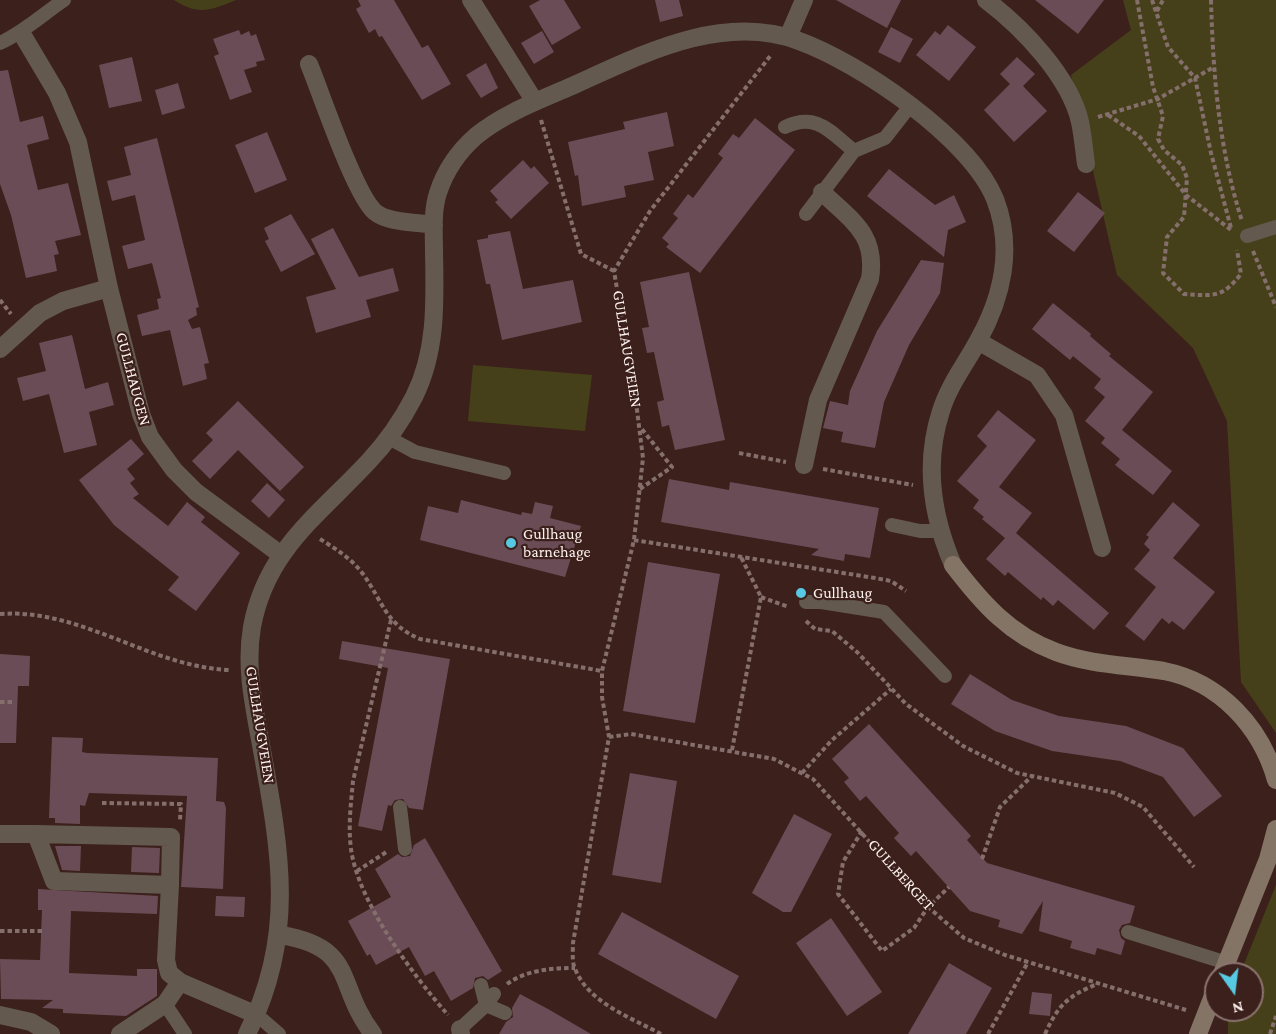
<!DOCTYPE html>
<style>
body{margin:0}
#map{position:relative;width:1276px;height:1034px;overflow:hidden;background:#3c201b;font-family:"Crimson Pro",serif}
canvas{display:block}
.north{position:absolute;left:1204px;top:962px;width:60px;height:60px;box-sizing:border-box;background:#3c201b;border:2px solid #8a7470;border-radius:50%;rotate:166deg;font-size:16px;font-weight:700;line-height:24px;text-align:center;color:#fef2f0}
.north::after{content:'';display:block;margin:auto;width:21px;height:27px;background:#57c9e2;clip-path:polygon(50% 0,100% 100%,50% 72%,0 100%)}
</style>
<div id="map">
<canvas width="1276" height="1034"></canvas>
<div class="north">N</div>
</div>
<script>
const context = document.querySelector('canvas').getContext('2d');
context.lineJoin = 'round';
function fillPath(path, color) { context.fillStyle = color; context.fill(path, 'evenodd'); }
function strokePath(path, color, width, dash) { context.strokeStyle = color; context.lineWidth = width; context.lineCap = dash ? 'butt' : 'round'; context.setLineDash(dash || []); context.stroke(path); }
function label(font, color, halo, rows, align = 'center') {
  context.font = font + ' "Crimson Pro",serif'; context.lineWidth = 4.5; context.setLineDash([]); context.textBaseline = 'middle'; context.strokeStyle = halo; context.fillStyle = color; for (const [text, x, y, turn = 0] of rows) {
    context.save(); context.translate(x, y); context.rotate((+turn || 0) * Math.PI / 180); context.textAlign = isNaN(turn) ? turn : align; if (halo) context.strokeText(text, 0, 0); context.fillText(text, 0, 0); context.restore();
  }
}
fillPath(new Path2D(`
 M174 0H236C212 10 198 16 174 0Z
 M1123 0H1276V733L1241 682 1227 421 1193 348 1117 275 1071 75 1131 30Z
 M473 365 592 375 585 431 468 421Z
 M1276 885V1034H1228V1010H1252V974H1240Z`), '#46401a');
fillPath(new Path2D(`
 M358 0H394L422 48 428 45 451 84 422 100 382 36 379 37 375 29 369 33 356 9 361 6Z
 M540 0H564L581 28 552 45 529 6Z
 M655 0H679L683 16 660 22Z
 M836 0H901L887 28Z
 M1035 0H1104L1078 34Z
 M948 25 976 47 949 81 916 55 935 31 940 35Z
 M891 27 913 39 900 63 878 52Z
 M239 30 241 35 249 31 251 36 256 34 265 60 256 62 257 66 244 70 252 92 230 100 214 56 219 54 213 39Z
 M542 31 554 52 534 64 521 43Z
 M132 57 142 101 109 108 99 65Z
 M1017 57 1035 74 1023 86 1047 111 1014 142 984 110 1010 84 1000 74Z
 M486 63 498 88 481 98 466 75Z
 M8 70 20 122 43 116 49 139 27 145 38 190 68 183 81 235 55 241 59 254 54 255 57 271 26 278 11 215 0 184V71Z
 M178 83 185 108 162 115 155 90Z
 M667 112 674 146 648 152 654 180 624 186 626 197 582 206 578 175 575 176 568 142 625 129 623 122Z
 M755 118 795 150 700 273 666 247 669 244 662 238 678 218 673 214 688 194 693 198 723 158 718 154 733 134 739 138Z
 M267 132 287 180 255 193 235 145Z
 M157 138 199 307 196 308 197 315 188 320 192 329 200 327 209 363 204 364 207 379 183 386 170 330 142 336 137 315 159 309 157 299 161 298 152 263 128 269 122 246 145 240 135 195 112 201 107 181 131 175 124 147Z
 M523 160 531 169 534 166 549 183 511 219 495 202 498 200 490 191Z
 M889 169 935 205 954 195 966 222 948 230 944 257 867 196Z
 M1078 192 1105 213 1074 252 1047 231Z
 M291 214 315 254 281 272 265 241 269 239 264 228Z
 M333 228 359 277 393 268 399 291 366 300 371 317 316 333 306 297 336 289 311 239Z
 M510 231 523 289 573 280 582 322 502 340 490 284H486L477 240 488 238V235Z
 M921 260 944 263 940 293 909 345 884 402 875 448 841 442 843 432 823 428 830 401 848 405 850 391 877 331Z
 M689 272 725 440 675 450 669 425 662 427 657 402 664 400 654 352 647 353 642 328 649 327 640 282Z
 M1053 303 1091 334 1090 336 1111 354 1109 356 1153 392 1122 430 1172 471 1153 495 1115 465 1120 459 1101 443 1105 438 1085 421 1105 397 1094 388 1101 379 1073 356 1070 360 1032 329Z
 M72 335 85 389 108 382 114 405 89 412 97 445 64 453 49 394 23 401 17 378 46 371 39 343Z
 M238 401 304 467 280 491 238 450 210 479 192 461 213 440 206 433Z
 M998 410 1036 440 999 487 1032 513 1016 533 1109 613 1094 630 1058 600 1053 606 1043 597 1041 600 1008 572 1005 576 986 559 1005 538 982 519 984 517 973 508 979 500 957 481 987 446 977 436Z
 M131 439 144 454 127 469 135 479 130 483 139 494 133 498 168 526 187 502 205 517 201 522 240 553 196 611 168 590 179 577 114 525 79 480Z
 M669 479 729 490 730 482 879 508 870 558 845 554 844 561 811 555 819 549 661 522Z
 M267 483 285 500 269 518 251 501Z
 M461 500 521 515 522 512 532 514 535 502 553 506 550 518 581 526 565 577 420 540 428 506 458 513Z
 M1173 502 1200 525 1173 558 1215 592 1184 630 1172 621 1169 624 1162 618 1144 641 1125 626 1156 587 1134 569 1150 550 1144 544 1149 537 1146 535Z
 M648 562 720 574 695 723 623 711Z
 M342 641 450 659 423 810 409 808 403 799 395 800 391 806 388 805 382 831 358 826 388 668 339 659Z
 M0 654 30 656 29 686H18L16 743H0Z
 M970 674 1012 700 1059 716 1126 726 1183 748 1222 796 1194 817 1163 777 1120 761 1052 751 995 731 951 704Z
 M869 724 971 836 967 840 987 863 1135 906 1130 923 1122 925 1119 930 1121 938 1125 941 1121 955 1097 948 1095 955 1070 948 1072 941 1039 931 1043 901 1022 934 998 927 1000 920 970 911 916 851 911 856 894 838 899 833 866 796 860 801 844 782 849 778 832 759Z
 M52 737 83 738 82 752 87 753 218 758 216 801 224 802 226 808 223 889 181 887 187 796 89 793 85 806 80 805V824L55 823V818H49Z
 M630 773 677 781 661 883 612 875Z
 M794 814 832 834 791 912H783L752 893Z
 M425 838 502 971 488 980 483 976 475 978 473 988 451 1001 434 971 425 976 409 947 376 965 370 954 367 956 348 921 391 897 375 869 398 854 402 857 410 856 414 845Z
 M55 846H81L80 871 62 870Z
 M132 847 160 848 159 873 131 872Z
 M38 889 158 896 157 914 71 911 69 973 137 976V969H157V996L126 1016 63 1013V1009L42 1008 53 1000 1 999 0 959 40 960 42 910H38Z
 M216 896 245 897 244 917 215 916Z
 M622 912 739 976 716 1019 598 954Z
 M831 918 882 992 847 1016 796 943Z
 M949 963 992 988 966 1034H908Z
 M1032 992 1052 994 1050 1016 1029 1014Z
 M520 994 548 1009 591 1034H499L506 1022 513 1017 512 1008Z`), '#6a4c57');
strokePath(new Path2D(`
 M1137 0 1153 87 1163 116 1158 139 1164 150 1182 165 1187 178 1184 217 1167 237 1163 273 1184 294C1214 296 1222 298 1241 274L1237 250
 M1152 0 1168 47 1195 78 1211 153 1231 228
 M1211 0C1213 74 1219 150 1242 221
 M1157 11 1163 0
 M1108 115 1139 136 1186 195 1231 230
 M1098 117 1158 99 1212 68
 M541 120 581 254 614 271
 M1253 251 1276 307
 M0 300 11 314
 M739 453 786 462
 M823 469 913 485
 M640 489 672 467 641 428
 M320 539C336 549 352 559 363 574 383 602 386 625 420 639L602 671
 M634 540 875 578 891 581 906 591
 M761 597 789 607
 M0 614C82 608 149 667 230 670
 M391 620 353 781C351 803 348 826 351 849 358 902 413 975 448 1015
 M806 621 815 629 832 631 857 652 906 704 963 746 1017 773 1115 793 1143 807 1194 867
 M0 702H12
 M609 737 631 734 774 759 813 779 928 907 964 938 1005 955 1186 1010
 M732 750 761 597 741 557
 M802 773 832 740 891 689
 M102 803 181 804 180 820
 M862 831 843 862 838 894 882 951 914 928 928 907 949 887
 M982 859 1000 807 1032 776
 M357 871 388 851
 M0 931H45
 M507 984C526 970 552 968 575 968
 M661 1034C630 1017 586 1002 574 966 572 960 573 950 573 943L609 737 602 697V671L634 540 643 458 636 402 614 271 650 211 771 55
 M988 1034 1028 962
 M1045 1034C1058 1005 1068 996 1097 984
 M1270 1034 1276 1016`), '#856f6c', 4, [4.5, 3]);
strokePath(new Path2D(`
 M0 43C24 32 42 15 64 0
 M785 127C817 112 830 132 854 151
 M806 214 854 151 885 138 910 106
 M1247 236 1276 227
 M389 438 415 452 504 473
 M892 525 920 531H940
 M806 602H821L884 612 945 676
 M400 807 405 849
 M1128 932 1227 963
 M481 985 486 1005 505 1013
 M165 1004 185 1034
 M257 1015 279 1034
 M460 1029 486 1005 494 994`), '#63594f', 14);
strokePath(new Path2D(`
 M471 0 535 102
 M986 0C1022 27 1070 77 1080 122 1083 136 1084 150 1086 164
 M22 34 57 93 78 142 109 288 141 414 150 437 174 470 196 492 280 554
 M788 37 804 0
 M309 64C321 93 355 195 375 212 388 223 417 222 434 225
 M978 341 1037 375 1064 415 1102 548
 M0 349 40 313 63 301 109 288
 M804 465 818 400 870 279C877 234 852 221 822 192
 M0 834H36L54 881 170 885 166 960 169 973 180 982 257 1015
 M36 834 171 837 170 885
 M280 935C358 947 335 986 373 1034
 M0 1015 31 1022 51 1034
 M460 1029 461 1034
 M120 1034 165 1004 180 982
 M247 1034C297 935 280 849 261 745 254 706 245 667 252 627 266 550 319 515 369 461 387 442 402 420 414 397 437 351 435 301 434 252 434 233 432 211 438 193 445 171 459 151 476 136 504 113 540 100 572 86 641 55 722 12 799 41 860 63 970 138 995 199 1014 248 1002 298 978 341 965 365 949 385 941 411 924 463 932 516 953 565`), '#63594f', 18);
strokePath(new Path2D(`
 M953 565C982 603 1010 635 1056 652 1091 665 1128 665 1164 671 1220 682 1261 727 1276 780
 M1222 974 1268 859 1276 829
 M1198 1034 1216 988`), '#847465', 18);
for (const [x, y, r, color] of [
 [511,543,6,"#57c9e2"],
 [801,593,6,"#57c9e2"]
]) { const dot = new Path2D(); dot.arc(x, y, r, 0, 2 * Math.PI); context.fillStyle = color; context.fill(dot); strokePath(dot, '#3c201b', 2); }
label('16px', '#fef2f0', '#3c201b', [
 ["GULLHAUGVEIEN",627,349,81],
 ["GULLHAUGEN",133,379,75],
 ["GULLHAUGVEIEN",260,725,81],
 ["GULLBERGET",901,875,48]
]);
label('16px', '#fef2f0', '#3c201b', [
 ["Gullhaug",523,534],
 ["barnehage",523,552],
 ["Gullhaug",813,593]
], 'left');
</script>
